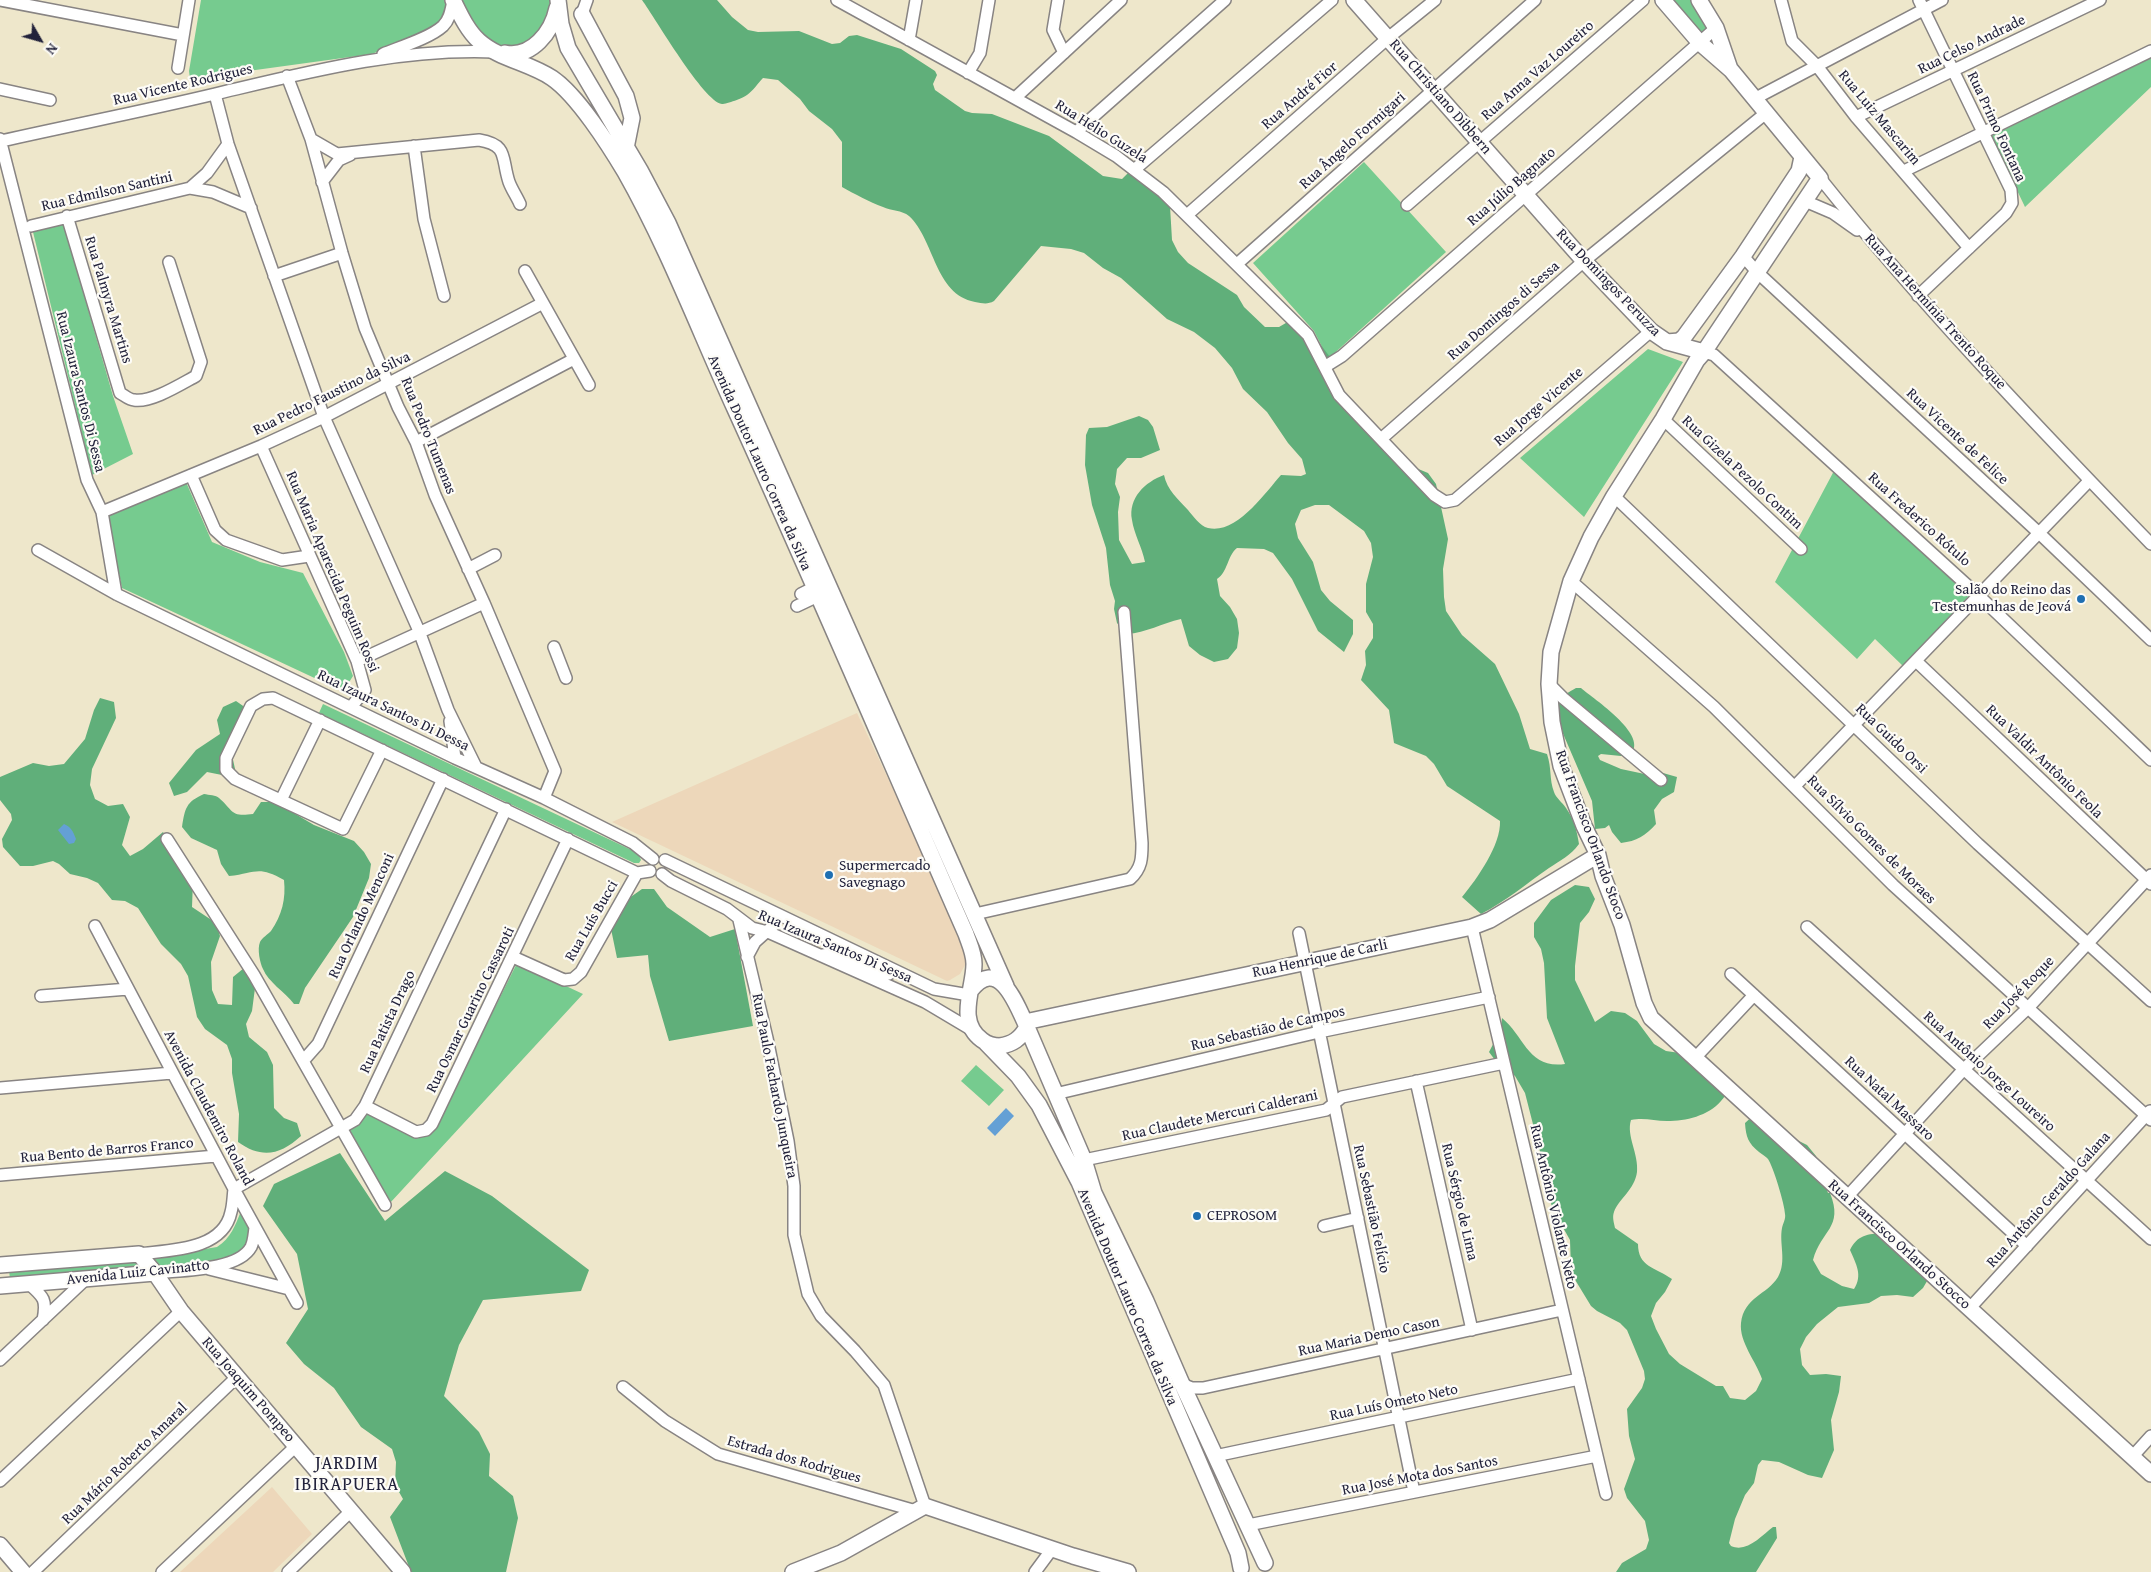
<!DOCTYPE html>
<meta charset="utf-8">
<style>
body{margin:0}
#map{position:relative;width:2151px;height:1572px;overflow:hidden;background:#eee7cb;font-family:"Gentium Book Plus",serif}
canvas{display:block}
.north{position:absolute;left:15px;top:15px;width:50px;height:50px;-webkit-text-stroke:4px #fdfcf7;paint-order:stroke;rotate:128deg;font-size:14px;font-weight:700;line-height:20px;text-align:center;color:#22223b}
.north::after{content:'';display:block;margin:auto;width:18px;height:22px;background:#22223b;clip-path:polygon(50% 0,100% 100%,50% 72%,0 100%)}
</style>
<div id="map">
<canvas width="2151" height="1572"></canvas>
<div class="north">N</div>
</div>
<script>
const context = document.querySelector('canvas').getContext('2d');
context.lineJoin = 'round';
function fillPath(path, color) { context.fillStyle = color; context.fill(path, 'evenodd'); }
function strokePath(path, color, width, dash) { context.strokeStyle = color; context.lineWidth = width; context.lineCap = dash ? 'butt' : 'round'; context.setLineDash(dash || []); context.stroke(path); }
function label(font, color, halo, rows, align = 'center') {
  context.font = font + ' "Gentium Book Plus",serif'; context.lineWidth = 4.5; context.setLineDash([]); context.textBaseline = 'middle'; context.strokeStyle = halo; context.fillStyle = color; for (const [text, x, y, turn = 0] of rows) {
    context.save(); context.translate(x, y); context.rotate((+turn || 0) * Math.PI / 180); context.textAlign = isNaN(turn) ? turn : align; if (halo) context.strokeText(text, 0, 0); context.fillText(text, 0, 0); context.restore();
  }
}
fillPath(new Path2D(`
 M857 713 959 928 968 954 965 965 960 974 950 980 947 981 612 822Z
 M272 1487 312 1534 273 1572H180Z`), '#edd7ba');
fillPath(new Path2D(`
 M201 0H445C448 11 443 18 435 26L372 54 190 79 189 71Z
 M459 0H551C553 32 516 59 487 41 473 33 466 13 459 0Z
 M1669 0H1692L1711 27 1722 55Z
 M2151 58V87L2025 207 1991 136Z
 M1364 162 1446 252 1328 359 1314 331 1253 263Z
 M63 222 113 396 133 454 92 475 33 232Z
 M1648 349 1683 362 1584 517 1520 458Z
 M1835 469 1969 596 1903 666 1875 639 1857 659 1775 582Z
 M186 482 212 542 260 562 303 573 344 652 353 676 346 687 338 689 122 588 107 515Z
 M323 704 638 853 641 860 639 863H634L319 713Z
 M517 963 583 994 390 1203 346 1130 368 1114 417 1137 428 1135 434 1130Z
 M976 1065 1004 1090 989 1106 961 1081Z
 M241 1211 251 1228C250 1234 250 1243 246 1247 233 1266 180 1266 158 1268L150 1258 217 1247C231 1238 235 1226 241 1211Z
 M138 1258 147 1269 10 1280 9 1269Z`), '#76cb8f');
fillPath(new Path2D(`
 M642 0H717L732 17 748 30 758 32 799 31 832 44 840 43 849 36 857 35 901 49 935 71 937 75 933 84 935 90 965 111 972 113 992 114 1049 136 1103 176 1122 179 1131 170 1135 169 1150 174 1164 190 1170 206 1172 240 1178 252 1188 263 1237 295 1244 307 1265 327H1279L1291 320 1305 324 1330 357V381L1384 445 1390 458 1401 466 1416 468 1428 473 1436 484 1448 539 1443 569 1444 597 1446 611 1462 635 1495 664 1519 714 1530 749 1547 754C1552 769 1549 779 1554 792 1556 798 1562 802 1566 808 1574 819 1577 831 1579 844 1570 856 1561 860 1549 868 1526 884 1506 901 1481 914L1462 897C1477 879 1501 845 1500 821L1447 786 1434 764 1426 756 1394 743 1389 710 1361 680 1366 665 1365 651 1373 638V624L1366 612V584L1373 557 1371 543 1364 531 1329 505H1315L1301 510 1295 524 1298 538 1313 562 1321 590 1330 601 1353 620V634L1344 652 1318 631 1292 579 1273 553 1264 549 1237 548C1227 556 1228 572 1217 579L1220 596 1230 607 1237 619 1239 633 1237 648 1228 659 1214 662 1200 655 1189 646 1181 619C1162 623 1146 633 1127 634L1117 623 1114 609 1115 601 1110 585 1106 548 1092 505 1085 465 1086 435 1089 428 1107 427 1139 416 1148 420 1153 427 1160 450 1141 458H1127L1117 469 1115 484 1120 497 1118 512 1119 540 1132 564 1145 562C1142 547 1134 534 1132 520 1128 498 1145 482 1164 475 1167 490 1178 499 1188 510 1193 516 1200 526 1208 528 1236 535 1265 493 1281 475L1301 476 1306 474 1302 459 1288 443 1267 412 1243 389 1232 368 1215 348 1194 332 1167 319 1121 278 1103 268 1084 253 1071 249 1041 246 994 301C987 305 982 303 975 302 934 294 935 240 909 216 902 210 891 211 883 207 869 202 855 194 842 187V142L832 129 809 111 800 99 778 80 763 78C758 83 753 91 747 95 743 98 727 104 722 104 704 102 655 18 642 0Z
 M1576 688H1581C1595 700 1646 733 1632 753L1621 756 1601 754 1598 756 1600 760 1621 769 1654 776 1663 773 1677 777 1674 792 1662 799 1654 810 1656 824C1645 836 1637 841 1621 843L1612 832 1609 825 1605 828 1595 829 1592 801 1558 722C1557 703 1559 697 1576 688Z
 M100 698 114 702 116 718 92 769 90 785 95 799 108 806 123 804 130 817 122 845 130 856 143 849 163 832 193 881 192 907 216 923 220 936 211 962 212 990 218 1004 232 1005 233 977 244 968 255 988 252 1011 246 1024 249 1037 267 1052 273 1065 274 1108 284 1118 297 1123 301 1136C280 1155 262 1159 238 1142L239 1114 232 1073V1059L227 1045 205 1029 197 1017 188 976 181 964 161 944 138 908 125 901 112 900 98 883 87 878 70 874 59 864 53 861 33 866H20L3 847 2 839 12 820 11 814 0 800V777L33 763 49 766 64 764 85 739 94 710Z
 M236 701 246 708 232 755 235 769 222 775 207 772 187 792 174 796 169 783 196 750 220 734 217 720 223 707Z
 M204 794C209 795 216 795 219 798 234 811 230 817 253 814L261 802H275L314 825 354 841 364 852 371 864 369 878 353 917 305 988 299 1004H294C285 992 268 982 263 969 260 963 257 949 260 942 262 938 268 934 271 931 282 915 286 899 284 880 258 865 256 873 229 876L221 864 217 850 191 838 182 827C185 808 186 802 204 794Z
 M1575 885 1589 887 1595 899 1589 912 1580 923 1575 966V980L1595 1022 1611 1011 1625 1013 1637 1021 1654 1044 1666 1051 1680 1053 1718 1072 1723 1073C1728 1083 1729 1093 1721 1101 1708 1116 1686 1121 1667 1121 1654 1121 1644 1117 1631 1120 1626 1136 1639 1154 1637 1172 1635 1189 1618 1200 1614 1212 1612 1217 1614 1223 1615 1228L1638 1244C1638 1267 1655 1267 1672 1279L1665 1292 1656 1303 1651 1316 1656 1329 1669 1354 1680 1364 1716 1386H1723L1730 1398 1745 1400 1756 1391 1762 1379C1756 1361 1739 1342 1741 1323 1744 1297 1767 1295 1778 1277 1787 1261 1779 1244 1782 1228 1783 1223 1786 1219 1785 1214 1785 1205 1773 1166 1768 1159 1766 1157 1762 1154 1759 1152 1748 1143 1746 1137 1745 1123L1755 1114 1769 1118 1795 1139 1807 1145 1816 1156 1828 1193H1830C1844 1228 1821 1230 1813 1260L1821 1274 1842 1286 1854 1289C1863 1275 1856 1264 1850 1250 1857 1235 1868 1234 1883 1233L1930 1276 1923 1288 1913 1297 1897 1295 1881 1296 1869 1303 1838 1307 1817 1324 1806 1337 1800 1349 1802 1365 1810 1375 1826 1374 1841 1376 1839 1392 1831 1420 1834 1450 1822 1478 1808 1475 1779 1462 1762 1460 1758 1465 1754 1483 1745 1495 1735 1519 1729 1543 1731 1546C1747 1553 1761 1536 1773 1527H1776L1777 1538 1756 1572H1616L1622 1563 1646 1549 1649 1540 1645 1521 1627 1498 1624 1489 1635 1459 1629 1436 1627 1409 1642 1388 1645 1379 1644 1371 1627 1330 1620 1323 1597 1311 1591 1306 1574 1278 1571 1269 1570 1240 1552 1208 1546 1175 1525 1093 1515 1076 1495 1060 1489 1052 1501 1029 1502 1018C1525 1037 1528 1069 1565 1064L1547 1018 1544 963 1541 949 1534 937V923L1551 900Z
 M642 889H654L667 907 710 937 735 929 753 1026 669 1041 650 976 648 955 617 958 611 929 625 901Z
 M340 1153 385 1221 445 1171 492 1196 589 1270 581 1291 483 1300 459 1345 444 1396 479 1432 490 1454 489 1476 513 1496 518 1518 506 1572H411L390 1517 403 1499 395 1485 396 1462 392 1449 361 1427 334 1388 304 1364 286 1343 308 1309 297 1254 263 1206 274 1184Z`), '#60af7a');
fillPath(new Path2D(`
 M64 824C71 827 73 831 76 839L74 843 69 844 58 830Z
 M1006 1108 1014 1116 995 1136 987 1128Z`), '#64a0d5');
const street = new Path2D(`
 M0 0 183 35
 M837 0 1076 132 1116 156 1163 192 1308 335 1339 395 1434 495 1445 502 1455 500 1651 331
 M1058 0 1053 30 1064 53
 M1781 0 1792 41 1817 66 1856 117 1969 248
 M582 14 587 0
 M909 40 916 0
 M383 54C400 47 430 38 443 26 450 19 451 10 453 1
 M178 68 189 0
 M968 73 980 53 989 0
 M287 76 311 139 342 253 365 328 398 407 416 442 435 495 484 603 555 771 544 798
 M0 89 50 100
 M215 94 228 144 324 417 419 631 448 710 476 767
 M1015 98 1121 0
 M1754 99 1942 0
 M1856 117 2100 0
 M1076 132 1225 0
 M0 139 87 480 102 512 116 594
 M311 139 337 154 479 140C509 145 501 158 509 182 512 190 517 197 520 204
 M1 141C72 125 144 111 215 94 308 72 399 48 495 52
 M414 146 424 219 444 296
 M1134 170 1332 0
 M1904 171 2151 51
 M1820 178C1923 307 2037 426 2151 544
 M322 182 339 160 350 155
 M190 188 207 173 228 144
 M1805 201 1833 213 1857 230
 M1407 205 1643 0
 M1187 215 1388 38 1435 0
 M67 216 120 393C124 395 129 400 134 400 151 403 181 384 196 376L201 362 169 262
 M31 226 190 188 213 192 251 208
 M1743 256 1757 272 2039 533 2151 640
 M1237 264 1535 0
 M525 271 589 385
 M274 276 342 253
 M1918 296 2006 213 2012 203 2011 190 1919 0
 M1704 352 1714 355 1979 596 2151 760
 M1326 366 1342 356 1716 28
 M1663 419 1801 549
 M1381 439 1584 261 1766 113
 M416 442 574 359
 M261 446 357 661 365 690 351 707
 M191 475 215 530 226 540 282 560 309 556
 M1614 496 1978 844 2151 1001
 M102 512 261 446 324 417 543 303
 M38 550 116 594 455 758 544 798 633 843 653 859
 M468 569 495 555
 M1571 581 1714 707 1893 885 2151 1120
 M801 594 815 587
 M797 606 818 596
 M554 647 566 678
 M357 661 484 603
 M1916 661 2151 884
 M1549 684 1563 698 1661 780
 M450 721 455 758
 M382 750 343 829 235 779 226 770V758L251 706 263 699 273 698 637 873 650 871
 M1795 786 2089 481
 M281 800 320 720
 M167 839 254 975 385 1205
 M665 860 934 989 969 995
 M662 874 671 881 727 909 752 928 768 932 925 1002 972 1030
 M975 914 1130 879C1142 868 1142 858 1142 843L1124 612
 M739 920 767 1038 788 1141 794 1186V1235L808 1294 821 1316 855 1351 884 1385 925 1506
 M95 926 234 1189 297 1303
 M1472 927 1606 1494
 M1807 927 2151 1239
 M1299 933 1414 1492
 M823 955 836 953 842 955 881 973 889 974 894 970
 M513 957 564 980 573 979 581 972 637 873
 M747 957 755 942 774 925 775 914
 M1731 974 2027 1246
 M41 996 128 989
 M1694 1059 1754 995
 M303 1061 318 1044 443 779
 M1416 1081 1472 1330
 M0 1088 172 1073
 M1055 1094 1319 1032 1489 997
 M365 1106 416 1132 426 1130 432 1124 568 839
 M1084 1160 1326 1110 1342 1097 1504 1063
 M0 1175 216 1156
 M234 1189 355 1120 365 1106 506 809
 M1846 1198 1964 1069 2028 1008 2151 875
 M1324 1226 1358 1218
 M139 1254C169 1250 223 1251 231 1212 233 1205 233 1197 234 1189
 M209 1269 289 1289
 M155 1273C179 1270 238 1271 251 1247 254 1241 254 1234 255 1228
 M29 1284C44 1297 47 1300 43 1320
 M1969 1309 2150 1111
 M0 1360 86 1279
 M1182 1384 1192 1388H1203L1562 1310
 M623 1387 665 1421 718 1454 916 1511
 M1215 1456 1579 1379
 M2132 1457 2151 1436
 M0 1481 181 1311
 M1248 1525 1597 1456
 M33 1572 237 1377
 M162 1572 296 1446
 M288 1572 351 1511
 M1035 1572 1052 1549`);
const secondary = new Path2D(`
 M453 0C460 14 467 30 479 41 499 59 530 63 552 78 577 95 609 145 625 172 668 248 699 330 735 409 814 583 889 759 966 934 969 943 974 953 974 964 974 989 956 1021 982 1040 987 1044 993 1046 1000 1046 1013 1044 1020 1039 1027 1027 1017 1005 999 955 971 990
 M558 0 561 24 568 48 640 170 668 223 1006 986
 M1354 0 1584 261 1651 331 1667 342 1704 352
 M1663 0 1700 43 1731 70 1820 178 1704 352 1697 360 1663 419 1614 496 1591 537 1571 581 1551 652 1549 684 1552 722 1561 766 1584 826 1598 855 1603 876 1622 925 1644 1003 1651 1018 2151 1474
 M1699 0 1716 28 1730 69
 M582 14 626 96 632 118 626 148
 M505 53C532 58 552 32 557 8
 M1667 342 1679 341 1684 337 1743 256 1799 171 1802 157
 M1025 1022 1472 927 1490 920 1598 855
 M1027 1027 1084 1160 1094 1193 1146 1301 1182 1384 1265 1563
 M986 1043 1018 1076 1039 1105 1079 1182 1238 1553 1241 1568
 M0 1265 139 1254 155 1273 181 1311 403 1572
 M0 1286 155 1273
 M0 1545 23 1572
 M793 1572 841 1553 925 1506 1073 1556 1128 1572`);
strokePath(street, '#888483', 14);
strokePath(secondary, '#888483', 18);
strokePath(street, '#fff', 11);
strokePath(secondary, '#fff', 15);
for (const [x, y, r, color] of [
 [2081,599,5,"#1f6fb2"],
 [829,875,5,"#1f6fb2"],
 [1197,1216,5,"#1f6fb2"]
]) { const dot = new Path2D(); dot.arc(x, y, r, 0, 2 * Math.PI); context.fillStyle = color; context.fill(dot); strokePath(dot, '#fdfcf7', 2); }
label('15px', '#22223b', '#fdfcf7', [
 ["Rua Celso Andrade",1972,45,-26],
 ["Rua Anna Vaz Loureiro",1538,71,-41],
 ["Rua Vicente Rodrigues",183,85,-13],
 ["Rua André Fior",1300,96,-41],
 ["Rua Christiano Dibbern",1440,97,49],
 ["Rua Luiz Mascarim",1879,118,50],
 ["Rua Primo Fontana",1996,127,65],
 ["Rua Hélio Guzela",1101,132,32],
 ["Rua Ângelo Formigari",1353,141,-42],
 ["Rua Júlio Bagnato",1512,187,-41],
 ["Rua Edmilson Santini",107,192,-13],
 ["Rua Domingos Peruzza",1608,283,46],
 ["Rua Palmyra Martins",108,300,73],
 ["Rua Domingos di Sessa",1504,311,-41],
 ["Rua Ana Hermínia Trento Roque",1935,312,48],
 ["Rua Izaura Santos Di Sessa",80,392,76],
 ["Rua Pedro Faustino da Silva",332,394,-26],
 ["Rua Jorge Vicente",1539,407,-41],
 ["Rua Pedro Tumenas",428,436,68],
 ["Rua Vicente de Felice",1957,437,43],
 ["Avenida Doutor Lauro Correa da Silva",759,463,66],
 ["Rua Gizela Pezolo Contim",1742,473,43],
 ["Rua Frederico Rótulo",1919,520,42],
 ["Rua Maria Aparecida Peguim Rossi",332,572,67],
 ["Rua Izaura Santos Di Dessa",393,711,26],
 ["Rua Guido Orsi",1891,739,44],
 ["Rua Valdir Antônio Feola",2044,762,44],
 ["Rua Francisco Orlando Stoco",1590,835,70],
 ["Rua Sílvio Gomes de Moraes",1871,840,45],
 ["Rua Orlando Menconi",362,916,-65],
 ["Rua Luís Bucci",592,921,-60],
 ["Rua Izaura Santos Di Sessa",835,947,23],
 ["Rua Henrique de Carli",1320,959,-12],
 ["Rua José Roque",2019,993,-46],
 ["Rua Osmar Guarino Cassaroti",471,1010,-64],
 ["Rua Batista Drago",388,1022,-65],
 ["Rua Sebastião de Campos",1268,1029,-13],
 ["Rua Antônio Jorge Loureiro",1989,1072,42],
 ["Rua Paulo Fachardo Junqueira",774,1086,79],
 ["Rua Natal Massaro",1889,1099,43],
 ["Avenida Claudemiro Roland",208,1108,62],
 ["Rua Claudete Mercuri Calderani",1220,1116,-12],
 ["Rua Bento de Barros Franco",107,1151,-5],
 ["Rua Antônio Geraldo Galana",2049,1200,-48],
 ["Rua Sérgio de Lima",1459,1202,77],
 ["Rua Antônio Violante Neto",1553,1207,77],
 ["Rua Sebastião Felício",1371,1209,78],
 ["Rua Francisco Orlando Stocco",1899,1245,42],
 ["Avenida Luiz Cavinatto",138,1273,-6],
 ["Avenida Doutor Lauro Correa da Silva",1127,1297,67],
 ["Rua Maria Demo Cason",1369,1337,-12],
 ["Rua Joaquim Pompeo",248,1390,49],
 ["Rua Luís Ometo Neto",1394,1403,-12],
 ["Estrada dos Rodrigues",794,1460,16],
 ["Rua Mário Roberto Amaral",125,1464,-44],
 ["Rua José Mota dos Santos",1420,1476,-11]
]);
label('15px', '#22223b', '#fdfcf7', [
 ["Salão do Reino das",2071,590,"right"],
 ["Testemunhas de Jeová",2071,607,"right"],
 ["Supermercado",839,866],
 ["Savegnago",839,883],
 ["CEPROSOM",1207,1216]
], 'left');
context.letterSpacing = '1px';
label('18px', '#22223b', '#fdfcf7', [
 ["JARDIM",347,1464],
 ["IBIRAPUERA",347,1485]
]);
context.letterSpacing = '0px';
</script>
